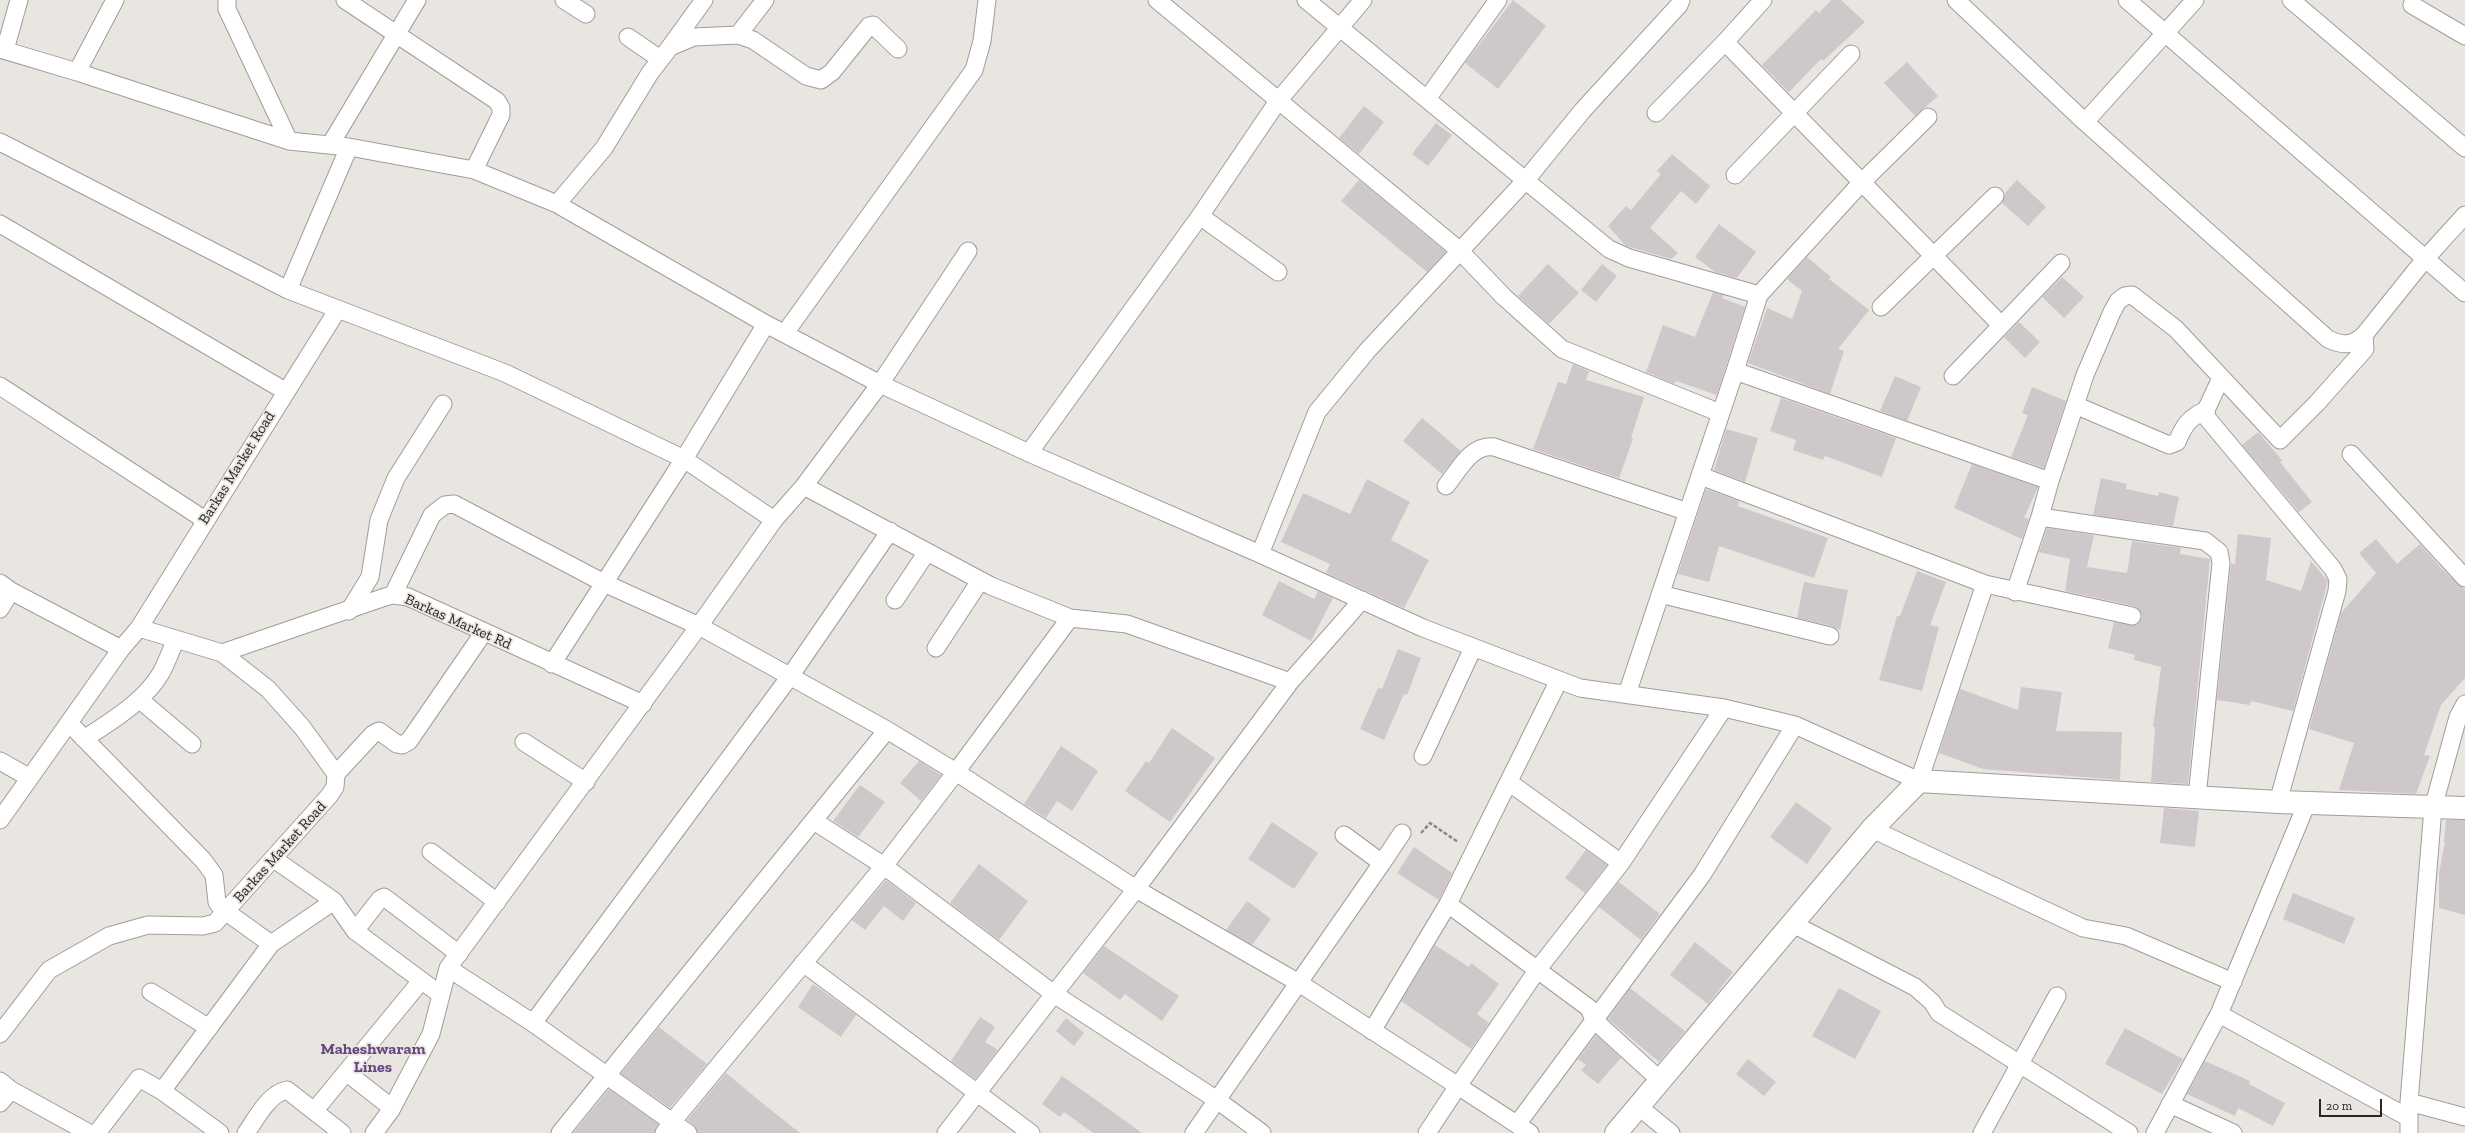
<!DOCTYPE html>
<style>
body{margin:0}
#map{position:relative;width:2465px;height:1133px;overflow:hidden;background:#e9e6e1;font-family:"Zilla Slab",serif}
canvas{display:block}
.scale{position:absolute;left:2319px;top:1099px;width:63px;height:18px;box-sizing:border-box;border:2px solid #292726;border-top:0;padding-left:5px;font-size:12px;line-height:14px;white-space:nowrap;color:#292726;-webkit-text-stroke:3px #e9e6e1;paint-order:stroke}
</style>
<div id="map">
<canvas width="2465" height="1133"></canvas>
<div class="scale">20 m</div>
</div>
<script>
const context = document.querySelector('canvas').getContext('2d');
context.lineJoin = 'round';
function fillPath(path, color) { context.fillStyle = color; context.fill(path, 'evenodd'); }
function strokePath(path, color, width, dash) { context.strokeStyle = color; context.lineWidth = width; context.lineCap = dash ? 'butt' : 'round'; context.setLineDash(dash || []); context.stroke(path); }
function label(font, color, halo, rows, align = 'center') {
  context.font = font + ' "Zilla Slab",serif'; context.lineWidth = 3.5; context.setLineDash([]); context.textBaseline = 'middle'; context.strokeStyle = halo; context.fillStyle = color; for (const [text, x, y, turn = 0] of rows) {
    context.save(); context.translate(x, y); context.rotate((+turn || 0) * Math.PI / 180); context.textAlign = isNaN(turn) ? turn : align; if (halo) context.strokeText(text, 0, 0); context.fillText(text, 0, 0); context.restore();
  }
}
fillPath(new Path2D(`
 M1513 0 1546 26 1498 89 1465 63Z
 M1831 0H1841L1865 22 1823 61 1821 59 1789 92 1762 65 1816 10 1819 13Z
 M1907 62 1938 96 1915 116 1884 83Z
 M1364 106 1384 122 1359 154 1339 138Z
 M1436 123 1452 135 1428 166 1412 154Z
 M1672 154 1710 186 1696 204 1681 191 1650 228 1678 253 1671 259 1626 246 1608 226 1626 206 1631 210 1661 174 1657 171Z
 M1359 180 1446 252 1427 272 1341 201Z
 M2017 180 2046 207 2028 226 2002 203 2005 193Z
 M1719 224 1756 252 1737 278 1715 272 1695 257Z
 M1807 257 1831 277 1829 279 1869 310 1838 349 1844 351 1830 394 1748 363 1767 308 1792 319 1802 291 1787 279Z
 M1548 264 1579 293 1549 324 1518 296Z
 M1602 264 1617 276 1596 302 1581 290Z
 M2062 277 2084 297 2064 318 2042 297Z
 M1713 292 1724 295 1722 298 1745 307 1717 395 1676 381 1674 384 1646 372 1663 325 1695 337Z
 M2019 322 2040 342 2025 358 2004 337Z
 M1573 364 1589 371 1586 380 1644 397 1631 438 1633 439 1619 478 1533 449 1558 382 1566 384Z
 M1895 376 1921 387 1907 421 1880 411Z
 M2032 387 2066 401 2044 468 2011 457 2028 415 2022 413Z
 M1781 398 1896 438 1882 477 1825 456 1823 460 1793 450 1796 440 1770 431Z
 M1422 418 1461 451 1442 474 1403 441Z
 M1726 429 1758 438 1745 482 1714 470Z
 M2258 432 2282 460 2280 462 2312 502 2299 512 2242 445Z
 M1972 464 2038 487 2024 518 2029 519 2022 539 1954 508Z
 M2101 478 2127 484 2126 489 2158 496 2159 492 2179 497 2173 526 2093 515Z
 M1367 479 1410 502 1391 540 1429 560 1404 608 1326 573 1330 564 1281 542 1303 493 1350 514Z
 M1706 489 1739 501 1738 506 1828 538 1814 578 1719 546 1709 582 1678 574Z
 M2047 528 2094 535 2087 567 2127 573 2132 541 2181 548 2180 554 2210 559 2188 784 2151 782 2155 727H2153L2161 667 2134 660 2135 655 2108 648 2114 622 2135 625 2142 618 2141 613 2134 606 2065 591 2070 559 2039 552Z
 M2238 534 2271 538 2266 580 2301 591 2311 561 2328 581 2293 711 2251 701 2250 705 2217 700 2231 564H2235Z
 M2376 539 2397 564 2420 544 2442 569 2465 590V678L2441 705 2424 755 2430 756 2416 794 2339 790 2354 743 2309 729 2341 613 2376 573 2359 553Z
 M1917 571 1946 582 1930 625 1939 627 1922 691 1879 680 1897 616H1900Z
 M1279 581 1314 599 1318 591 1333 598 1311 641 1262 615Z
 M1804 582 1848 590 1840 630 1832 626 1797 618Z
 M1398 649 1421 658 1407 695 1404 694 1384 740 1360 729 1378 688 1382 689Z
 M2021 687 2062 692 2056 731 2122 732 2120 780 1983 769 1939 753 1960 689 2018 710Z
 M1172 728 1215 758 1170 822 1125 791 1146 761 1149 763Z
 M1061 746 1098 771 1072 811 1057 801 1046 818 1024 804Z
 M919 761 941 775 921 801 900 783Z
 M860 785 885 802 858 837 833 821Z
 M1796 802 1832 828 1807 864 1770 837Z
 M2164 808 2199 811 2195 847 2160 843Z
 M2446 820H2465V915L2439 908V873L2445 842H2444Z
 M1272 822 1318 853 1294 889 1248 859Z
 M1414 847 1452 873 1439 900 1397 873Z
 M1586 850 1607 865 1585 893 1565 878Z
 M979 864 1028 901 999 940 950 903Z
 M886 880 916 903 903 921 884 906 865 930 852 920Z
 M1619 882 1660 914 1641 940 1599 907Z
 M2293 893 2355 918 2344 944 2283 919Z
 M1247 901 1271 919 1252 945 1226 930Z
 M1695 942 1733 972 1708 1004 1670 975Z
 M1435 945 1469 967 1471 963 1499 984 1477 1014 1489 1023 1471 1049 1401 1001Z
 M1104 946 1179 996 1162 1021 1125 994 1120 1000 1083 973Z
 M813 984 856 1015 841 1037 798 1007Z
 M1630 988 1685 1031 1659 1062 1608 1019Z
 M1839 988 1881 1011 1855 1059 1812 1036Z
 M980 1017 995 1027 985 1042 998 1050 975 1079 951 1061Z
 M1066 1018 1084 1033 1074 1046 1056 1031Z
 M659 1027 707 1064 670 1108 621 1074Z
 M2125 1028 2183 1059 2162 1094 2105 1064Z
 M1596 1035 1621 1058 1598 1084 1581 1070 1586 1065 1578 1059Z
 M1748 1059 1776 1082 1764 1096 1736 1074Z
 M2205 1061 2250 1081 2249 1084 2285 1103 2273 1126 2238 1108 2235 1116 2187 1094Z
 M726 1073 761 1102 800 1133H698L694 1125 687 1120Z
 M1062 1076 1106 1107 1142 1133H1093L1064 1112 1060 1117 1042 1104Z
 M609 1089 658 1124 654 1133H573Z`), '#cec8ca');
const street = new Path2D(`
 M227 0V9L289 141
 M345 0 497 101 501 108V115L474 170
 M564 0 586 14
 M1157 0 1459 250 1504 297 1562 349 1720 413
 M1306 0 1609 249 1629 258 1759 295
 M1763 0 1725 42 2001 325
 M1956 0 2085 122 2328 339C2343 346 2352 346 2364 335L2425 259 2465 215
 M2127 0 2465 293
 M2291 0 2465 148
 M2412 5 2465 36
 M738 35 765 0
 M628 37 660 59
 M670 47 704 0
 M0 49 77 72 289 141 349 147 474 170 557 204 766 324 880 384 1029 453 1260 554 1423 628 1580 688 1724 708 1795 725 1919 781 1985 584 2132 616
 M5 50 19 0
 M77 72 115 0
 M1427 99 1498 0
 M1656 113 1725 42
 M2085 122 2195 0
 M0 142 288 290 505 373 684 459 774 520
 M330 145 417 0
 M1735 175 1851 54
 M557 204 604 148 650 73 670 47 694 37 738 35 753 40 806 76 821 80 832 72 869 26 873 25 898 49
 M1200 216 1278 272
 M0 224 285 391
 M288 290 349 147
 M1881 307 1995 196
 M785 333 974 70 982 41 987 0
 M1735 371 1759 295 1862 182 1928 117
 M1953 376 2061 263
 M2221 378 2206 410 2207 418 2333 569 2338 579 2337 591 2278 802
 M0 386 205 520
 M2075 405 2169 445 2177 442C2184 425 2189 418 2206 410
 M1029 453 1200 216 1278 101 1363 0
 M2351 454 2465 578
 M1701 476 1985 584
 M2050 481 2085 375 2112 312 2118 301 2125 296 2132 295 2176 329 2280 440 2317 403 2365 349 2364 335
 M804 486 880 384 968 251
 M1446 486C1459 470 1471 444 1494 447L1688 512
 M1260 554 1317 412 1367 351 1525 181 1583 110 1679 5 1681 0
 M0 583 11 591 121 649
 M2015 592 2040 517 2205 541 2219 552 2221 563 2197 797
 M1660 594 1830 636
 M393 595 432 515 445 505 454 504 604 583 699 626 774 520 804 486 991 586 1070 618
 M895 600 927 552
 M0 609 11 591
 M349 611 370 577 379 520 396 478 443 404
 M936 648 980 581
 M222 653 385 597 393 595 408 597 643 704
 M552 664 684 459 766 324
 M1627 694 1735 371 2050 481 2040 517
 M139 699 192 744
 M69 723 203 860 214 875 217 902 221 908 271 944 162 1091 220 1133
 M84 739C111 721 144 702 161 673 167 662 171 650 176 639
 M524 742 586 782
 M1423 756 1473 648
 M0 761 30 778
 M336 774 373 734 379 731 397 744 402 745 409 741 484 632
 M1510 783 1621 863
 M0 820 121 649 139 628 338 309
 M814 821 884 866 1054 994 1136 889 1299 983 1458 1086 1538 969 1621 863 1724 708
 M1872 829 2083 928 2126 936 2233 982
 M431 852 497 902
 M274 859 334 901
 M1382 863 1402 833
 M1448 904 1589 1008 1594 1020 1661 1081
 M1793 924 1915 987 1932 1002 1939 1013 2129 1133
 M355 931 380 899 384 897 459 954
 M271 944 334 901 355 931 441 995
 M803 963 1031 1133
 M448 968 699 626 887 730
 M151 992 209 1028
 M2219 1014 2409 1118
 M533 1023 791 675 890 531
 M1372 1031 1448 904 1559 680
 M0 1034 49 970 109 936 148 925 203 926 215 923 329 796 335 787 336 774 302 727 268 689 222 653 139 628
 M346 1072 392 1108
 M0 1081 11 1090 89 1133
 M2409 1102 2465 1117
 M0 1103 11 1090
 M2170 1104 2233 1133
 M1639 1107 1671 1133
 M315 1110 421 981
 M1518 1123 1702 875 1795 725
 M97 1133 139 1078 162 1091
 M246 1133C256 1119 269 1093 287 1090L342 1133
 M374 1133 391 1110 431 1034 448 968 533 1023 672 1122 664 1133
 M560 1133 887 730 956 772 1070 618 1127 624 1290 682
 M688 1133 672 1122 884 866 956 772 1136 889 1290 682 1362 600
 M946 1133 1054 994 1217 1100 1262 1133
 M1194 1133 1382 863 1344 835
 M1427 1133 1458 1086 1530 1133
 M1982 1133 2057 996
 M2155 1133 2219 1014 2307 803
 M2409 1133V1102L2433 808 2458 717 2465 704`);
const secondary = new Path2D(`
 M1616 1133 1872 829 1919 781 2278 802 2465 808`);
strokePath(street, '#a09d98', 19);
strokePath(secondary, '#a09d98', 24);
strokePath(new Path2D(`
 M1421 833 1430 823 1458 842`), '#8a8784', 2.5, [4, 2]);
strokePath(street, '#fff', 17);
strokePath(secondary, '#fff', 22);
label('15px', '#292726', '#e9e6e1', [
 ["Barkas Market Road",237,468,-58],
 ["Barkas Market Rd",458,622,24],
 ["Barkas Market Road",280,852,-48]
]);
label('bold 16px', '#684680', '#e9e6e1', [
 ["Maheshwaram",373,1049],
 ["Lines",373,1067]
]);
</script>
